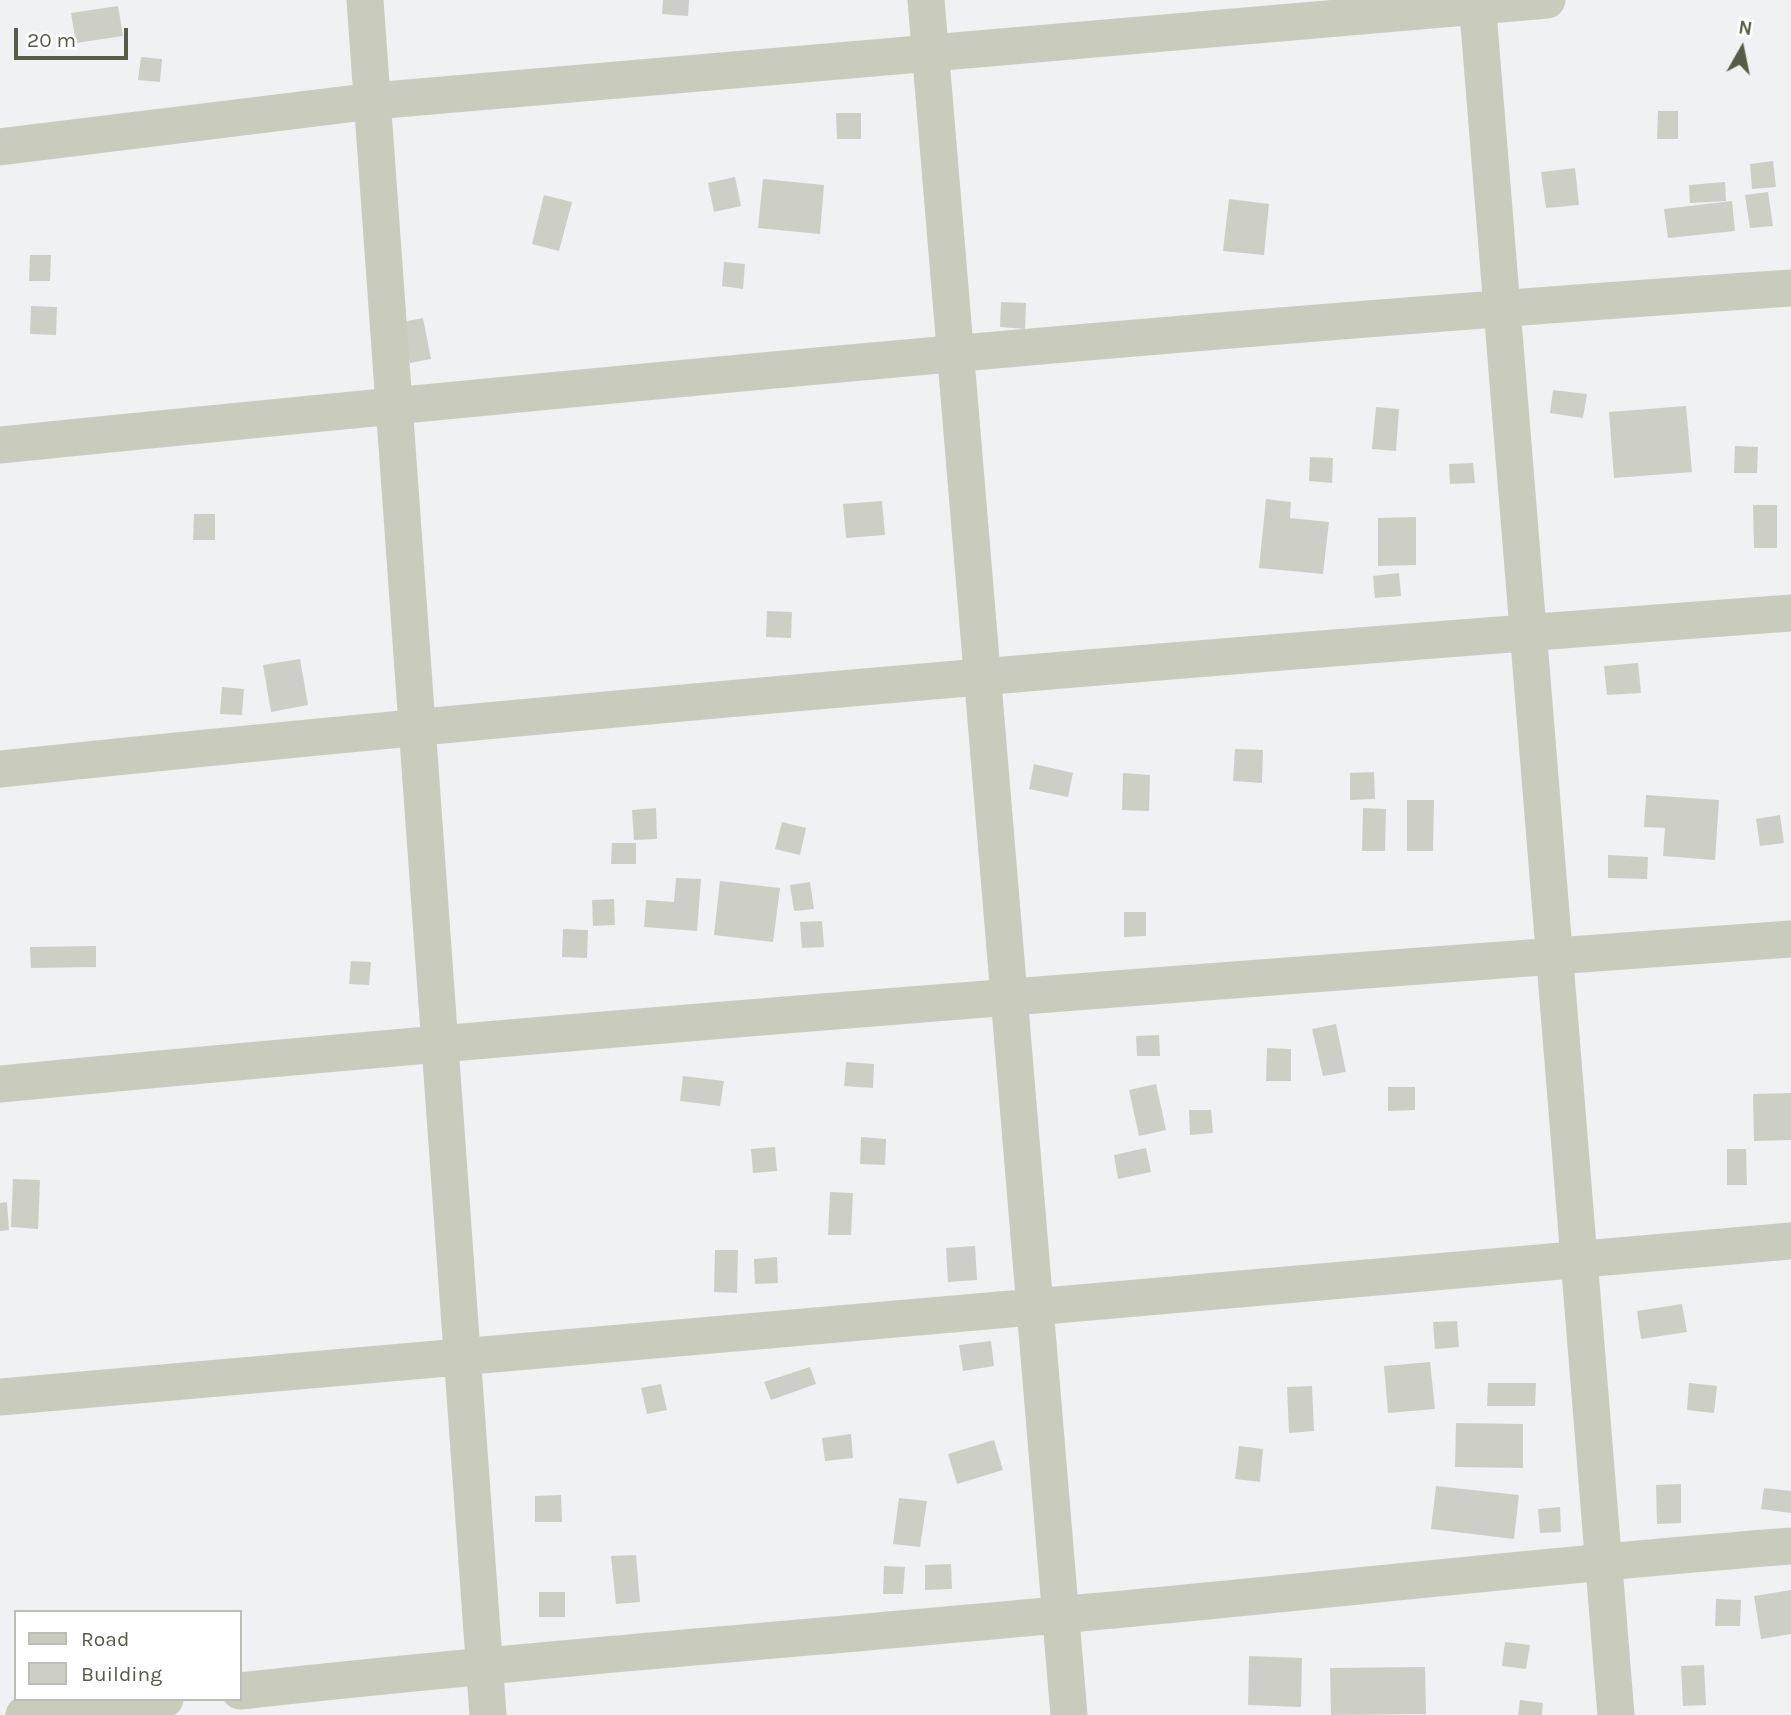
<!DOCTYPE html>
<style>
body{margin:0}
#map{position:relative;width:1791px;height:1715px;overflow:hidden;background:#f0f1f2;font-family:Karla,sans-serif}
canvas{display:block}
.legend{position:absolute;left:14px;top:1610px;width:228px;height:91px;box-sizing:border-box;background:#fff;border:2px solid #bdbdb7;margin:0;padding:9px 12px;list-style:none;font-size:21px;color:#595b4a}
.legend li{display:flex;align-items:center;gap:14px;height:35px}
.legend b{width:35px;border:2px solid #bdbdb7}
.north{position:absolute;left:1707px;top:14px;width:70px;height:70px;-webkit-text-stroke:5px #fff;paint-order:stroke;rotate:9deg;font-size:19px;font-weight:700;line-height:28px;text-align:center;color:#595b4a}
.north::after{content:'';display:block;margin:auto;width:24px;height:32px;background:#595b4a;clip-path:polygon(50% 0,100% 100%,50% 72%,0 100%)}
.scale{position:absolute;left:14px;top:28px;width:114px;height:32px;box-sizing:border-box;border:4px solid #595b4a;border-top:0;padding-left:9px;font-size:21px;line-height:24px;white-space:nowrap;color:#595b4a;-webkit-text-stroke:5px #fff;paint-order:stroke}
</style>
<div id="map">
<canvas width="1791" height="1715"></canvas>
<ul class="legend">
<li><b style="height:9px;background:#c9cbbd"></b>Road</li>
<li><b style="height:19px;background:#cdcfc7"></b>Building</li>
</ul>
<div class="north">N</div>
<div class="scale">20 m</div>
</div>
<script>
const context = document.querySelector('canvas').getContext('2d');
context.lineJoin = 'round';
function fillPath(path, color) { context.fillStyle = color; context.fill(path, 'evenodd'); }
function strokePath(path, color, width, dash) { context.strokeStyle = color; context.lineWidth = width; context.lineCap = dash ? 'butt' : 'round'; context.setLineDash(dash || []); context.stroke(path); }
fillPath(new Path2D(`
 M663 0H689L688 16 662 14Z
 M118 6 123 36 76 43 71 13Z
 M141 57 162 59 160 82 138 80Z
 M1658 111H1678V139H1657Z
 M836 113H861V139H837Z
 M1773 161 1776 187 1752 189 1750 164Z
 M1575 168 1579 205 1546 208 1541 172Z
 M735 177 741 206 714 212 708 183Z
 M763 179 824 185 820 234 758 228Z
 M1725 182 1726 201 1690 203 1689 185Z
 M1768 192 1773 226 1750 228 1745 195Z
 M544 195 572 202 559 251 532 244Z
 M1229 199 1269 204 1264 255 1223 251Z
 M1732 201 1735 231 1668 238 1664 209Z
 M30 255H51L50 281H29Z
 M724 262 745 264 743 289 722 286Z
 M1001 302 1026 303 1025 329 1000 327Z
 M31 306 57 307 56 335 30 334Z
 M423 318 431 359 410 363 402 322Z
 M1553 390 1587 394 1583 418 1550 413Z
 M1686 406 1692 472 1614 478 1609 412Z
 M1376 407 1399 409 1396 451 1372 449Z
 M1735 446 1758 447 1757 473H1734Z
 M1310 457 1333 458 1332 483 1309 481Z
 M1473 463 1475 483 1450 484 1449 464Z
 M1266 499 1291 502 1290 518 1329 522 1323 574 1259 568Z
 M882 501 885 535 846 538 843 504Z
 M1753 505H1777V548H1754Z
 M194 514H215V540H193Z
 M1416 517V565L1378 566V518Z
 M1399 573 1401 596 1375 598 1373 576Z
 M767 611 792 612 791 638 766 637Z
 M300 659 308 705 271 712 263 665Z
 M1638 663 1641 693 1607 695 1604 666Z
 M222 687 244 689 242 715 220 714Z
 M1235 749 1263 750 1262 783 1233 781Z
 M1034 764 1073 773 1068 797 1029 789Z
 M1374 772 1375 799 1350 800V773Z
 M1123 773 1150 775 1149 811 1122 810Z
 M1646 795 1719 800 1715 860 1663 856 1665 828 1644 827Z
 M1407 800H1434L1433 851H1407Z
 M656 808 657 839 634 840 632 810Z
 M1363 808 1386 809 1385 851H1362Z
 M1780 815 1784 843 1760 846 1756 819Z
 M782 822 806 828 800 855 775 849Z
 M612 843H636V864H611Z
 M1608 855 1648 857 1647 879 1608 878Z
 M676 878 701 879 697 931 644 927 646 900 674 902Z
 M720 881 780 888 773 942 714 935Z
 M810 882 814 909 794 911 790 885Z
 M614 899 615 925 593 926 592 900Z
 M1124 912H1146V936L1124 937Z
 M822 921 824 947 802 948 800 922Z
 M563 929 588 930 587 958 562 957Z
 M96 946V967L31 968 30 947Z
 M351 961 371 962 369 985 349 984Z
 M1336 1024 1346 1072 1323 1076 1312 1029Z
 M1159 1035 1160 1056H1137L1136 1036Z
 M1267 1048 1291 1049V1081H1266Z
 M846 1062 874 1064 873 1088 844 1086Z
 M683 1076 724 1081 720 1106 680 1101Z
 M1156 1084 1166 1130 1139 1136 1129 1090Z
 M1388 1087H1415V1110L1388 1111Z
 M1791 1093V1140L1754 1141 1753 1094Z
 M1189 1110H1211L1213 1133 1190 1135Z
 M861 1137 886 1139 885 1165 860 1164Z
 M775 1147 777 1171 753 1173 751 1149Z
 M1146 1148 1151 1172 1118 1179 1114 1155Z
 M1727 1149H1746L1747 1185H1727Z
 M13 1179 40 1180 38 1229 11 1227Z
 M830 1192 853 1193 851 1235H828Z
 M7 1202 9 1230 0 1231V1203Z
 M975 1246 977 1280 948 1282 946 1248Z
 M715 1250H738L737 1293 714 1292Z
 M777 1257 778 1283 755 1284 754 1259Z
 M1682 1304 1687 1332 1641 1339 1637 1311Z
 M1457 1321 1459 1347 1435 1349 1433 1322Z
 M991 1341 994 1366 963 1371 959 1345Z
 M1430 1362 1435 1409 1388 1413 1384 1366Z
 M810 1367 816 1384 771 1400 764 1382Z
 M1488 1383H1536L1535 1406H1487Z
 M1689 1383 1717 1386 1714 1413 1687 1410Z
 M661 1384 667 1410 647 1414 641 1388Z
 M1312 1386 1314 1431 1289 1433 1287 1387Z
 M1456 1423 1523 1424V1468L1455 1467Z
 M851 1434 853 1458 825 1461 822 1438Z
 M994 1440 1003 1470 957 1484 948 1454Z
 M1239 1446 1263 1449 1260 1482 1235 1479Z
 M1681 1484V1523L1657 1524 1656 1485Z
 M1436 1486 1519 1495 1514 1539 1431 1529Z
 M1764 1488 1791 1491V1513L1761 1509Z
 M561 1495 562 1522H535V1496Z
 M899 1498 927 1501 920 1547 893 1544Z
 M1560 1507 1561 1532 1540 1533 1538 1509Z
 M636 1555 640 1602 616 1604 611 1556Z
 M951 1564 952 1589 925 1590V1565Z
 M884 1566 905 1567 903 1594H883Z
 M1791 1590V1634L1761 1639 1754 1596Z
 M539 1592H565V1617H539Z
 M1716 1599 1741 1600 1740 1626H1715Z
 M1505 1642 1530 1645 1526 1669 1502 1666Z
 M1249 1656 1302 1658 1301 1707 1248 1705Z
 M1704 1665 1706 1705 1683 1706 1681 1666Z
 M1425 1667 1426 1714 1331 1715 1330 1668Z
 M1520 1700 1543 1703 1542 1715H1518Z`), '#cdcfc7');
strokePath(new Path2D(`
 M365 0 488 1715
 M926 0 1069 1715
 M1477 0 1616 1715
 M0 147 373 101 1547 0
 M0 445C596 385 1193 328 1791 288
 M0 769C596 707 1193 657 1791 613
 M0 1084C596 1027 1193 982 1791 939
 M0 1397 1791 1241
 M240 1691C512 1661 785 1640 1058 1615 1303 1593 1546 1565 1791 1546
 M24 1715 165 1699`), '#c9cbbd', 37);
</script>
